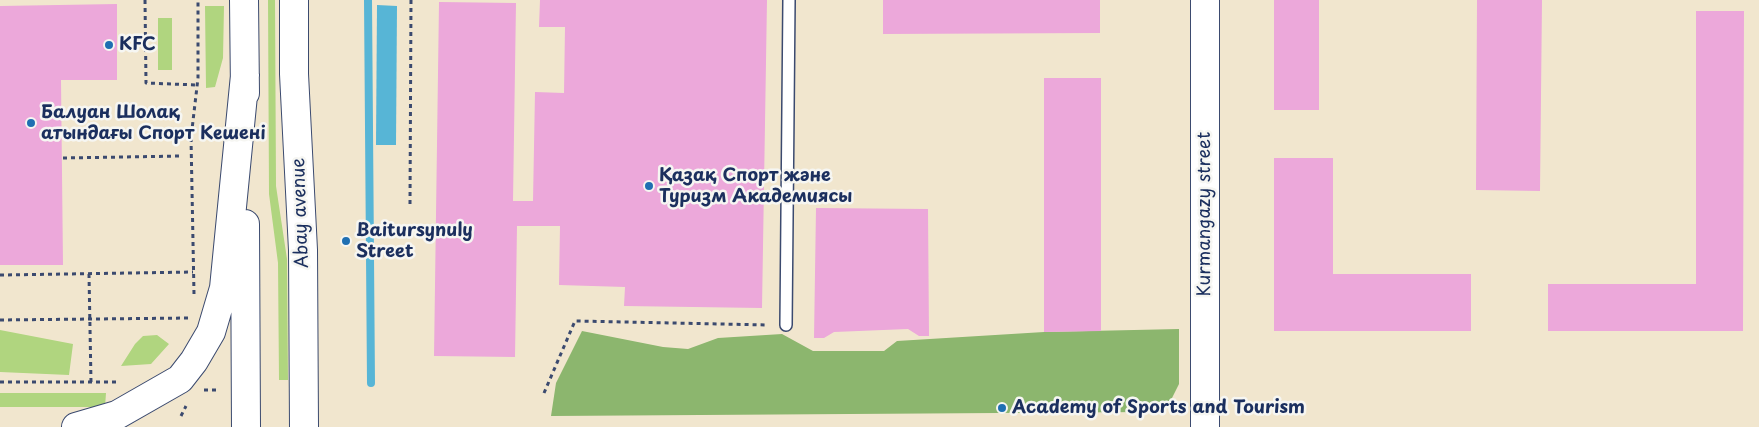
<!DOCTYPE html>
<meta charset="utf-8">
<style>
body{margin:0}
canvas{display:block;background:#f1e6ce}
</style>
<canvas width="1759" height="427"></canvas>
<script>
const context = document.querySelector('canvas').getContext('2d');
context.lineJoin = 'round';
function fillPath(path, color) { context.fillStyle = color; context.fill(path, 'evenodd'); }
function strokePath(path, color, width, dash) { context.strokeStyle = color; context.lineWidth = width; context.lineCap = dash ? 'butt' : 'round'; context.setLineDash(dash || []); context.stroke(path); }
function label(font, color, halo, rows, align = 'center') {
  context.font = font + ' "Playpen Sans",sans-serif'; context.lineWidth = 5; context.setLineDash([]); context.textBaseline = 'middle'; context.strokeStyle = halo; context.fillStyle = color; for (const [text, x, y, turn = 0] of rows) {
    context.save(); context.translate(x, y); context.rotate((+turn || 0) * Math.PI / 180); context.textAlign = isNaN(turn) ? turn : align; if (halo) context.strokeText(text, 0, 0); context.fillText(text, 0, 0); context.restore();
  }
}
fillPath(new Path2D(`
 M268 0H275L276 186 287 259 288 380H279L278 263 269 194Z
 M205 6H224L223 58 215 87 206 88Z
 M158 18H172V70H158Z
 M0 330 73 344 69 375 0 372Z
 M157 335 169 344 151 364 121 366 135 344 143 336Z
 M0 393H106L105 407H0Z`), '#b0d57f');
fillPath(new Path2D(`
 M1179 329V384L1169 404 1148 412 551 416 556 383 582 331 663 347 688 349 718 338 782 334 813 351H884L897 341 1044 332Z`), '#8cb66e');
fillPath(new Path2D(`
 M377 5 397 6 396 145H376Z`), '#57b5d6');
strokePath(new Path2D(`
 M368 0 371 383`), '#57b5d6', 8);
fillPath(new Path2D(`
 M540 0H767L762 308 624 306 625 287 559 285 560 226H517L515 357 434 356 439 2 516 3 513 201H533L535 92 564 93 565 27H539Z
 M883 0H1100V33L883 34Z
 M1274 0H1319V110H1274Z
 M1477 0H1542L1540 191 1476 190Z
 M117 4V80H61L63 265H0V6Z
 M1696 11H1744L1743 331H1548V284H1696Z
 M1044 78H1101V331L1044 332Z
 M1274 158H1333V274H1471V331H1274Z
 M816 208 928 209 929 336H919L908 329 834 332 824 338H814Z`), '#eca8da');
const service = new Path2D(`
 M786 325 789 0`);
const tertiary = new Path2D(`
 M1205 427V0`);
const secondary = new Path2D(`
 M244 0 245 93
 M294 0V74L303 250 304 427
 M245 224 246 427
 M76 427 117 415 180 379 194 361 211 332 224 288 245 75`);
strokePath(service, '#3b4a6f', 14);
strokePath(tertiary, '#3b4a6f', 30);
strokePath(secondary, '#3b4a6f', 30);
strokePath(new Path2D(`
 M145 0 146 83 197 85
 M63 158 182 156
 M410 204 411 0
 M89 274 91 382
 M0 275 193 272
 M194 294 191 138 198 78V0
 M0 320 189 318
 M0 382H120
 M204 390H218
 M544 393 575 321 768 325
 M181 416 186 406`), '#3b4a6f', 3, [4, 4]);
strokePath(service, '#fff', 11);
strokePath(tertiary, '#fff', 28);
strokePath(secondary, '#fff', 28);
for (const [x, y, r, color] of [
 [109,45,5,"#1f6fb2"],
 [31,123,5,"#1f6fb2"],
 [649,186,5,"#1f6fb2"],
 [346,241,5,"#1f6fb2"],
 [1002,408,5,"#1f6fb2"]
]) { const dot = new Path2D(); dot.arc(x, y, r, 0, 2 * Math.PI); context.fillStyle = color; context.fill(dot); strokePath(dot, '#f6f6f2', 2); }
label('bold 18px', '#1b2f5e', '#f6f6f2', [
 ["KFC",119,45],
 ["Балуан Шолақ",41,113],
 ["атындағы Спорт Кешені",41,134],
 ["Қазақ Спорт және",659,176],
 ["Туризм Академиясы",659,197],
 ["Baitursynuly",356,231],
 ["Street",356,252],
 ["Academy of Sports and Tourism",1012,408]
], 'left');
label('18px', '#1b2f5e', '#f6f6f2', [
 ["Abay avenue",301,213,-92],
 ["Kurmangazy street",1205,214,-90]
]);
</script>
